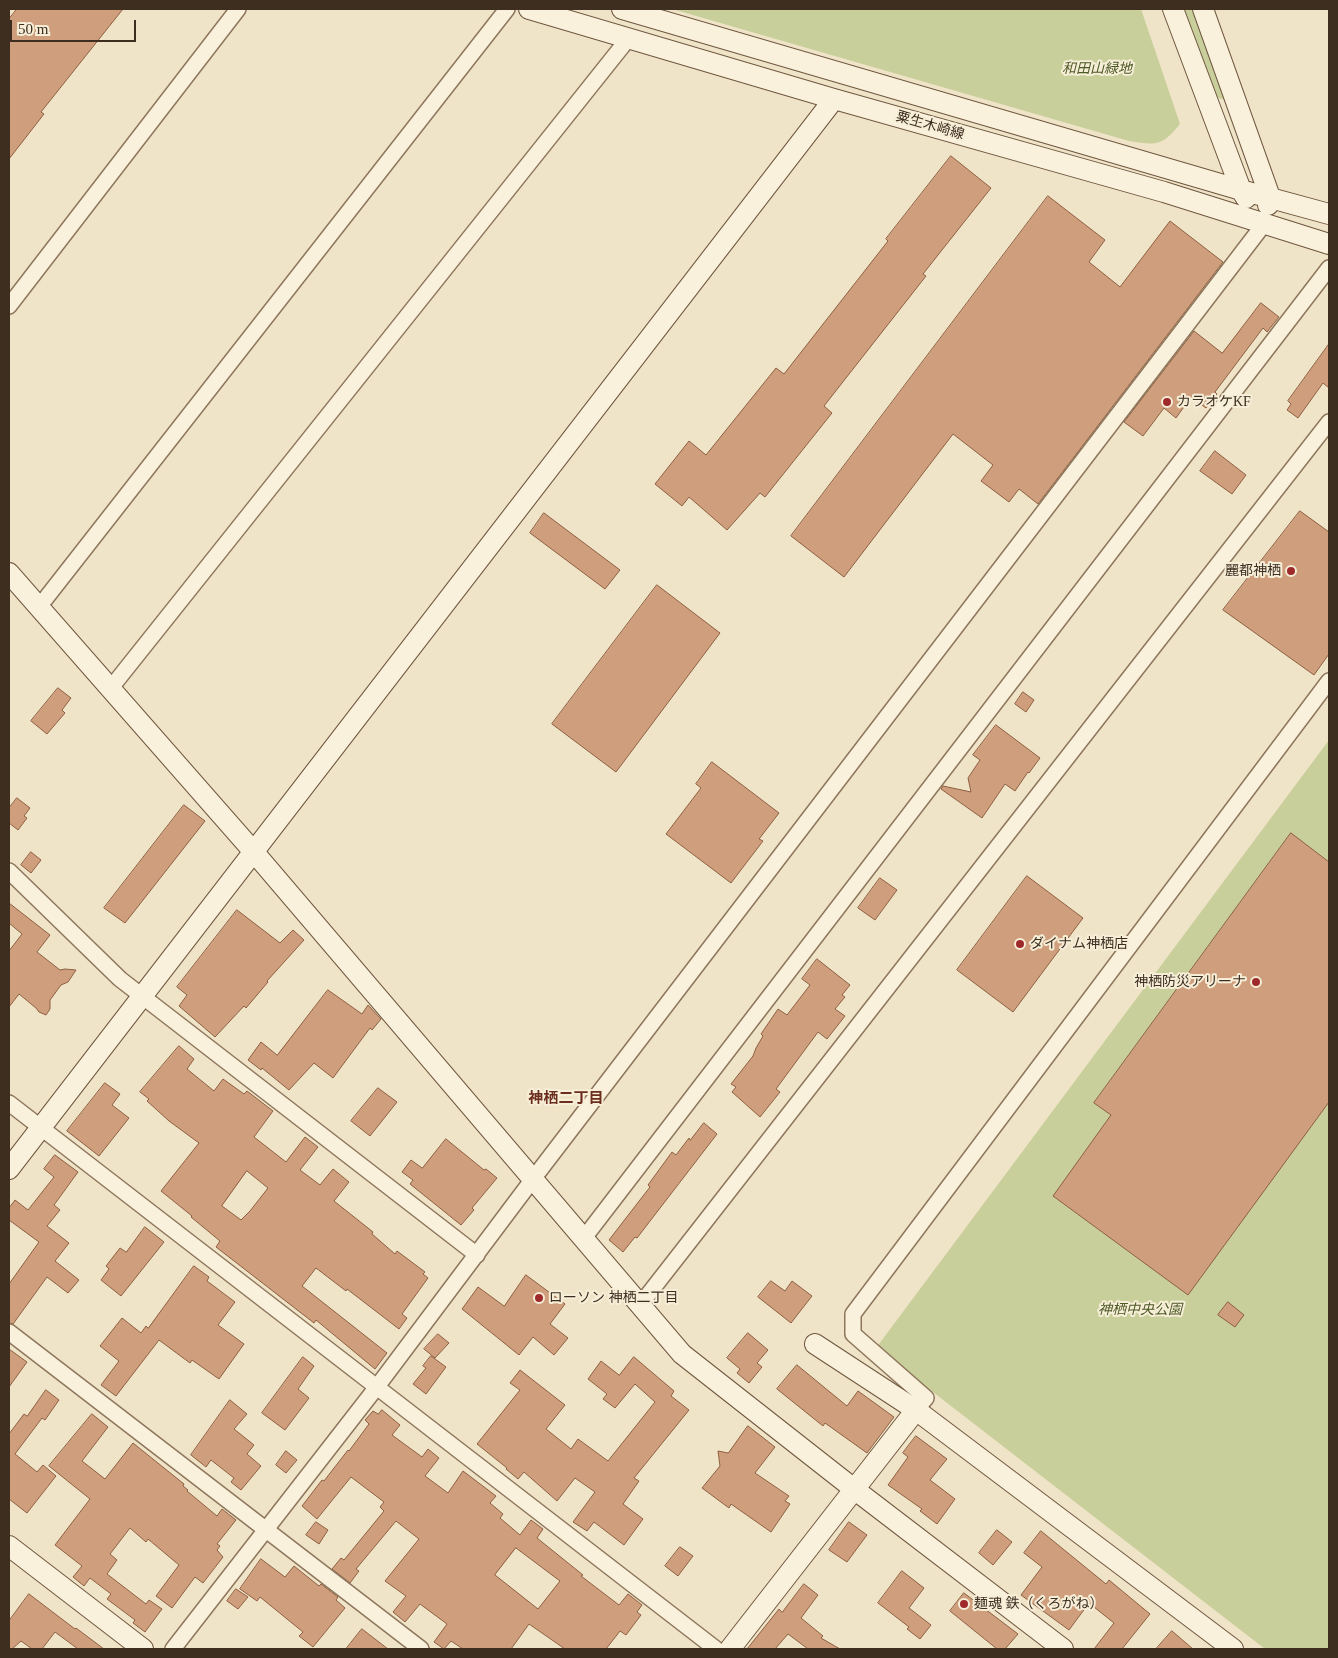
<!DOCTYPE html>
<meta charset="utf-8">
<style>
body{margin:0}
#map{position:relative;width:1338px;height:1658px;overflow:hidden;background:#f0e4c8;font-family:"Times New Roman",serif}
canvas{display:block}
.frame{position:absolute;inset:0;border:10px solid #3d2e20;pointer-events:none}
.scale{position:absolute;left:10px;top:20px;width:126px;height:22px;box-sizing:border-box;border:2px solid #3d2e20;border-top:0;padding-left:6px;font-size:15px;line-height:18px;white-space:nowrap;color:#3d2e20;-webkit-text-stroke:4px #f7eed8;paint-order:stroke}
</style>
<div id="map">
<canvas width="1338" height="1658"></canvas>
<div class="frame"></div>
<div class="scale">50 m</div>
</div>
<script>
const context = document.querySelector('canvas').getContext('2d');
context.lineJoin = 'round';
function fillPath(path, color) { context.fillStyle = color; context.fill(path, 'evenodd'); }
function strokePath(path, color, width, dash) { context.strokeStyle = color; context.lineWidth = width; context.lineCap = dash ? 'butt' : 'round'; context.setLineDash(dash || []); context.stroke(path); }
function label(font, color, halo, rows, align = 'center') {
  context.font = font + ' "Times New Roman","Noto Sans JP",serif'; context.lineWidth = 4; context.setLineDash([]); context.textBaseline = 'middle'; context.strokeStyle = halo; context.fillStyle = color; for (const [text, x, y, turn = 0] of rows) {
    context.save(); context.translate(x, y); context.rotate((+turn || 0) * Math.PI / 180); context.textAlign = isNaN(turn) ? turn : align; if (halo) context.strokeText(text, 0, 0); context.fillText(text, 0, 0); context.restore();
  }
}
fillPath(new Path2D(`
 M672 9H1141L1180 124C1161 147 1157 145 1129 141Z
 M1184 9H1192L1225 100 1216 97Z
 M1329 740V1649H1265L876 1348Z`), '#c9cf9b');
const building = new Path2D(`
 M17 9H123L41 112 44 114 9 159V19Z
 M951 156 991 188 923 274 926 276 824 406 832 413 765 497 760 493 727 530 689 497 682 506 655 484 689 441 706 455 776 368 784 374 888 241 886 239Z
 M1048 196 1105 240 1089 262 1120 287 1170 221 1223 262 1038 504 1019 489 1009 502 981 481 993 465 953 434 844 577 791 536Z
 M1261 303 1279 317 1267 332 1263 328 1215 392 1217 394 1206 408 1191 397 1176 418 1164 408 1143 436 1124 422 1194 331 1222 353Z
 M1329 344V388L1323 383 1298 418 1287 410 1291 404 1288 401Z
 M1215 451 1246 475 1232 494 1200 471Z
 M1300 511 1329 532V654L1314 675 1223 610Z
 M544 513 620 570 605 589 530 533Z
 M657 585 720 633 616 772 552 724Z
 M58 688 71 698 62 710 65 713 47 734 31 721Z
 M1023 692 1034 700 1026 712 1015 704Z
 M996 725 1040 758 1029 773 1028 772 1015 791 1005 784 982 818 941 789 943 786 971 792 968 778 980 760 973 755Z
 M712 762 779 813 759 839 763 841 731 883 666 834 701 788 696 784Z
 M17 798 30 808 24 816 27 818 18 830 9 823V808Z
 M184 805 205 821 125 923 104 908Z
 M1291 833 1329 862V1102L1188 1295 1053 1196 1111 1115 1094 1103Z
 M31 852 41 860 31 873 21 865Z
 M1027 876 1083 918 1013 1012 957 970Z
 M880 878 897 890 875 920 858 908Z
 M9 903 50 935 37 952 60 970 65 969 76 970 68 982 61 985 50 1000V1009L46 1015 39 1012 36 1008 19 994 9 1007V951L22 934 9 923Z
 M237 910 280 943 293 930 304 940 267 981 268 982 246 1008 244 1006 215 1037 179 1006 187 995 177 987Z
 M817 959 850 985 842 995 845 997 835 1009 845 1016 827 1039 818 1032 776 1089 780 1092 760 1117 732 1092 736 1087 731 1084 753 1056 756 1048 763 1036 761 1034 778 1009 787 1015 810 985 802 979Z
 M328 990 362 1014 368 1005 381 1019 372 1030 370 1028 333 1078 314 1063 289 1090 262 1068 261 1070 248 1060 261 1042 277 1055Z
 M179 1046 194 1059 187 1069 214 1091 223 1079 244 1094 247 1091 273 1111 254 1137 286 1162 305 1137 318 1147 300 1170 320 1185 333 1169 349 1182 334 1201 373 1232 372 1234 395 1254 397 1251 425 1272 423 1274 428 1278 402 1314 407 1318 399 1329 347 1289 346 1291 316 1268 302 1286 387 1353 375 1369 316 1320 314 1323 216 1247 220 1241 191 1217 192 1216 161 1191 199 1143 169 1121 147 1101 149 1099 140 1092ZM247 1171 268 1188 250 1211 241 1220 222 1206Z
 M105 1083 120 1094 112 1105 129 1118 99 1156 67 1131Z
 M378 1088 397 1102 370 1136 351 1121Z
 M704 1123 717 1134 637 1238 635 1237 623 1252 609 1240 650 1187 648 1185 672 1152 676 1155 689 1138 690 1140Z
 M446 1139 484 1170 486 1169 497 1178 472 1208 474 1210 461 1225 410 1184 413 1180 402 1172 411 1160 422 1168Z
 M55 1155 78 1172 54 1205 60 1210 47 1226 69 1243 55 1261 79 1280 68 1293 47 1277 13 1324 9 1323V1284L39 1242 9 1220V1208L15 1200 28 1210 54 1177 44 1169Z
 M145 1227 164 1242 121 1296 101 1280 109 1269 106 1266 120 1248 126 1252Z
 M194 1266 209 1277 207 1281 235 1302 218 1325 244 1344 219 1379 192 1360 190 1363 159 1340 116 1396 101 1385 119 1361 100 1346 122 1318 141 1333 146 1326 148 1328Z
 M526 1275 565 1304 550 1324 568 1338 554 1355 533 1337 519 1355 462 1309 478 1287 504 1306Z
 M771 1281 785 1291 792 1281 812 1296 791 1323 758 1297Z
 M1228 1302 1244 1315 1235 1327 1218 1315Z
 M748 1333 768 1350 757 1363 762 1367 749 1383 737 1373 740 1369 727 1358Z
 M438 1334 449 1343 435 1358 424 1349Z
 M9 1349 27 1362 9 1387Z
 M431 1356 446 1367 426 1394 413 1384 426 1368 423 1366Z
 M303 1357 314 1366 298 1389 309 1398 285 1430 262 1413Z
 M634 1357 674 1391 671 1396 689 1410 634 1478 639 1481 623 1504 643 1519 624 1545 594 1522 587 1531 573 1522 595 1492 575 1478 557 1501 524 1472 518 1479 506 1469 507 1468 477 1444 520 1390 510 1383 520 1370 565 1405 546 1429 571 1449 578 1439 608 1461 655 1402 635 1384 615 1408 603 1399 607 1394 588 1379 601 1361 619 1375Z
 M797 1365 847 1406 858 1391 894 1417 867 1453 825 1423 823 1426 777 1389Z
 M46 1390 59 1400 45 1420 42 1418 15 1454 37 1472 43 1465 56 1476 27 1513 9 1499V1434L24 1414 27 1416Z
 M230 1400 247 1414 234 1429 254 1445 247 1454 261 1466 241 1490 231 1482 234 1478 211 1460 206 1467 191 1455Z
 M382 1410 400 1425 392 1435 422 1457 428 1449 439 1458 425 1476 448 1493 463 1471 496 1496 490 1503 503 1514 500 1518 520 1535 531 1520 543 1529 537 1538 583 1575 581 1576 619 1605 628 1594 642 1605 637 1612 641 1615 626 1635 620 1631 606 1649H565L529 1624 511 1649H463L451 1641 444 1649 434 1642 447 1624 420 1604 405 1622 393 1612 406 1596 385 1581 419 1539 396 1521 356 1569 359 1571 350 1583 332 1569 341 1558 344 1560 384 1511 380 1507 384 1502 351 1477 317 1519 302 1506 322 1480 324 1481 348 1450 349 1451 369 1424 365 1420 373 1411 378 1414ZM516 1548 560 1581 538 1609 495 1575Z
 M92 1414 108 1427 82 1461 105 1479 133 1443 184 1484 183 1486 188 1490 187 1491 217 1516 222 1509 236 1520 217 1544 220 1546 217 1550 223 1557 203 1583 195 1577 172 1608 156 1596 179 1565 148 1539 146 1542 130 1528 110 1554 117 1560 107 1574 146 1604 149 1600 162 1609 145 1632 133 1623 135 1620 107 1599 111 1594 90 1578 84 1586 73 1577 82 1566 55 1545 90 1499 49 1466Z
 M748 1426 775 1447 755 1473 789 1496 785 1501 790 1504 771 1532 731 1504 729 1508 702 1488 720 1466 718 1451 728 1453Z
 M916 1436 947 1459 930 1480 955 1499 937 1524 920 1511 922 1509 888 1485 908 1457 903 1453Z
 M286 1451 297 1460 286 1473 276 1465Z
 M316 1522 328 1530 319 1544 306 1535Z
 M849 1522 867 1535 847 1562 829 1550Z
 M997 1530 1012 1542 993 1565 979 1553Z
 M1041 1531 1106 1584 1109 1580 1150 1614 1122 1649H1094L1114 1623 1089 1603 1069 1630 1021 1595 1042 1567 1024 1553Z
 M680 1547 693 1556 678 1576 665 1566Z
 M261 1559 285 1577 294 1566 319 1586 321 1584 338 1597 336 1600 345 1608 313 1647 299 1636 303 1632 260 1597 257 1601 240 1589Z
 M902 1571 924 1588 909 1608 931 1625 920 1639 907 1629 909 1627 878 1603Z
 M804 1584 818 1595 801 1618 823 1636 821 1638 840 1649H808L788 1634 775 1649H747L779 1609 782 1612Z
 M236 1589 248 1597 238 1609 227 1601Z
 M964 1593 1018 1634 1005 1649H997L950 1611Z
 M29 1594 75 1629 76 1628 104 1649H78L55 1632 42 1649H32L21 1641 12 1649H9V1621Z
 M362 1629 388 1649H346Z
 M1172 1631 1193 1649H1156Z`);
fillPath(building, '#cf9f7d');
strokePath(building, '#8d5f41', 1);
const street = new Path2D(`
 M9 306 238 9
 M39 607 507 9
 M110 689 628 39
 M9 871 120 979 477 1255
 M9 1103 716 1649
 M584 1238 1329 268
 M640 1305 1329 422
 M9 1332 421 1649
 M916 1410 926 1398 853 1334V1314L1329 681
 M173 1649 376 1388 533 1179 1264 224`);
const secondary = new Path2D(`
 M529 9 834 99 1164 192 1329 244
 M622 9 1241 190 1329 214
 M1173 9 1241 190 1246 198
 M1203 9 1270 197 1268 205
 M9 573 253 851 682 1354 854 1489 1063 1649
 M9 1169 834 99
 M815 1344 916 1410 1233 1649
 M9 1546 143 1649
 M730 1649 916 1410`);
strokePath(street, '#8d765c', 18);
strokePath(secondary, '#6f573f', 22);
strokePath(street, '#faf1dc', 15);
strokePath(secondary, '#faf1dc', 20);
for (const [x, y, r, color] of [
 [1167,402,5,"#9e2a2b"],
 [1291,571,5,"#9e2a2b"],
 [1020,944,5,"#9e2a2b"],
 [1256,982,5,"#9e2a2b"],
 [539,1298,5,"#9e2a2b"],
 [964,1604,5,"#9e2a2b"]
]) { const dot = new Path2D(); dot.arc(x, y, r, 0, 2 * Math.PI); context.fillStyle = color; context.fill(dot); strokePath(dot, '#f7eed8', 2); }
label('italic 14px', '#4d5a26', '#f7eed8', [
 ["和田山緑地",1097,69],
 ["神栖中央公園",1140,1310]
]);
label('14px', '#3d2e20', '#f7eed8', [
 ["粟生木崎線",930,126,16]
]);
label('14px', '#3d2e20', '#f7eed8', [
 ["カラオケKF",1177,402],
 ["麗都神栖",1281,571,"right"],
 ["ダイナム神栖店",1030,944],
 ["神栖防災アリーナ",1246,982,"right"],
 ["ローソン 神栖二丁目",549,1298],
 ["麺魂 鉄（くろがね）",974,1604]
], 'left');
label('bold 15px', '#6b2e1e', '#f7eed8', [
 ["神栖二丁目",566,1099]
]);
</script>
